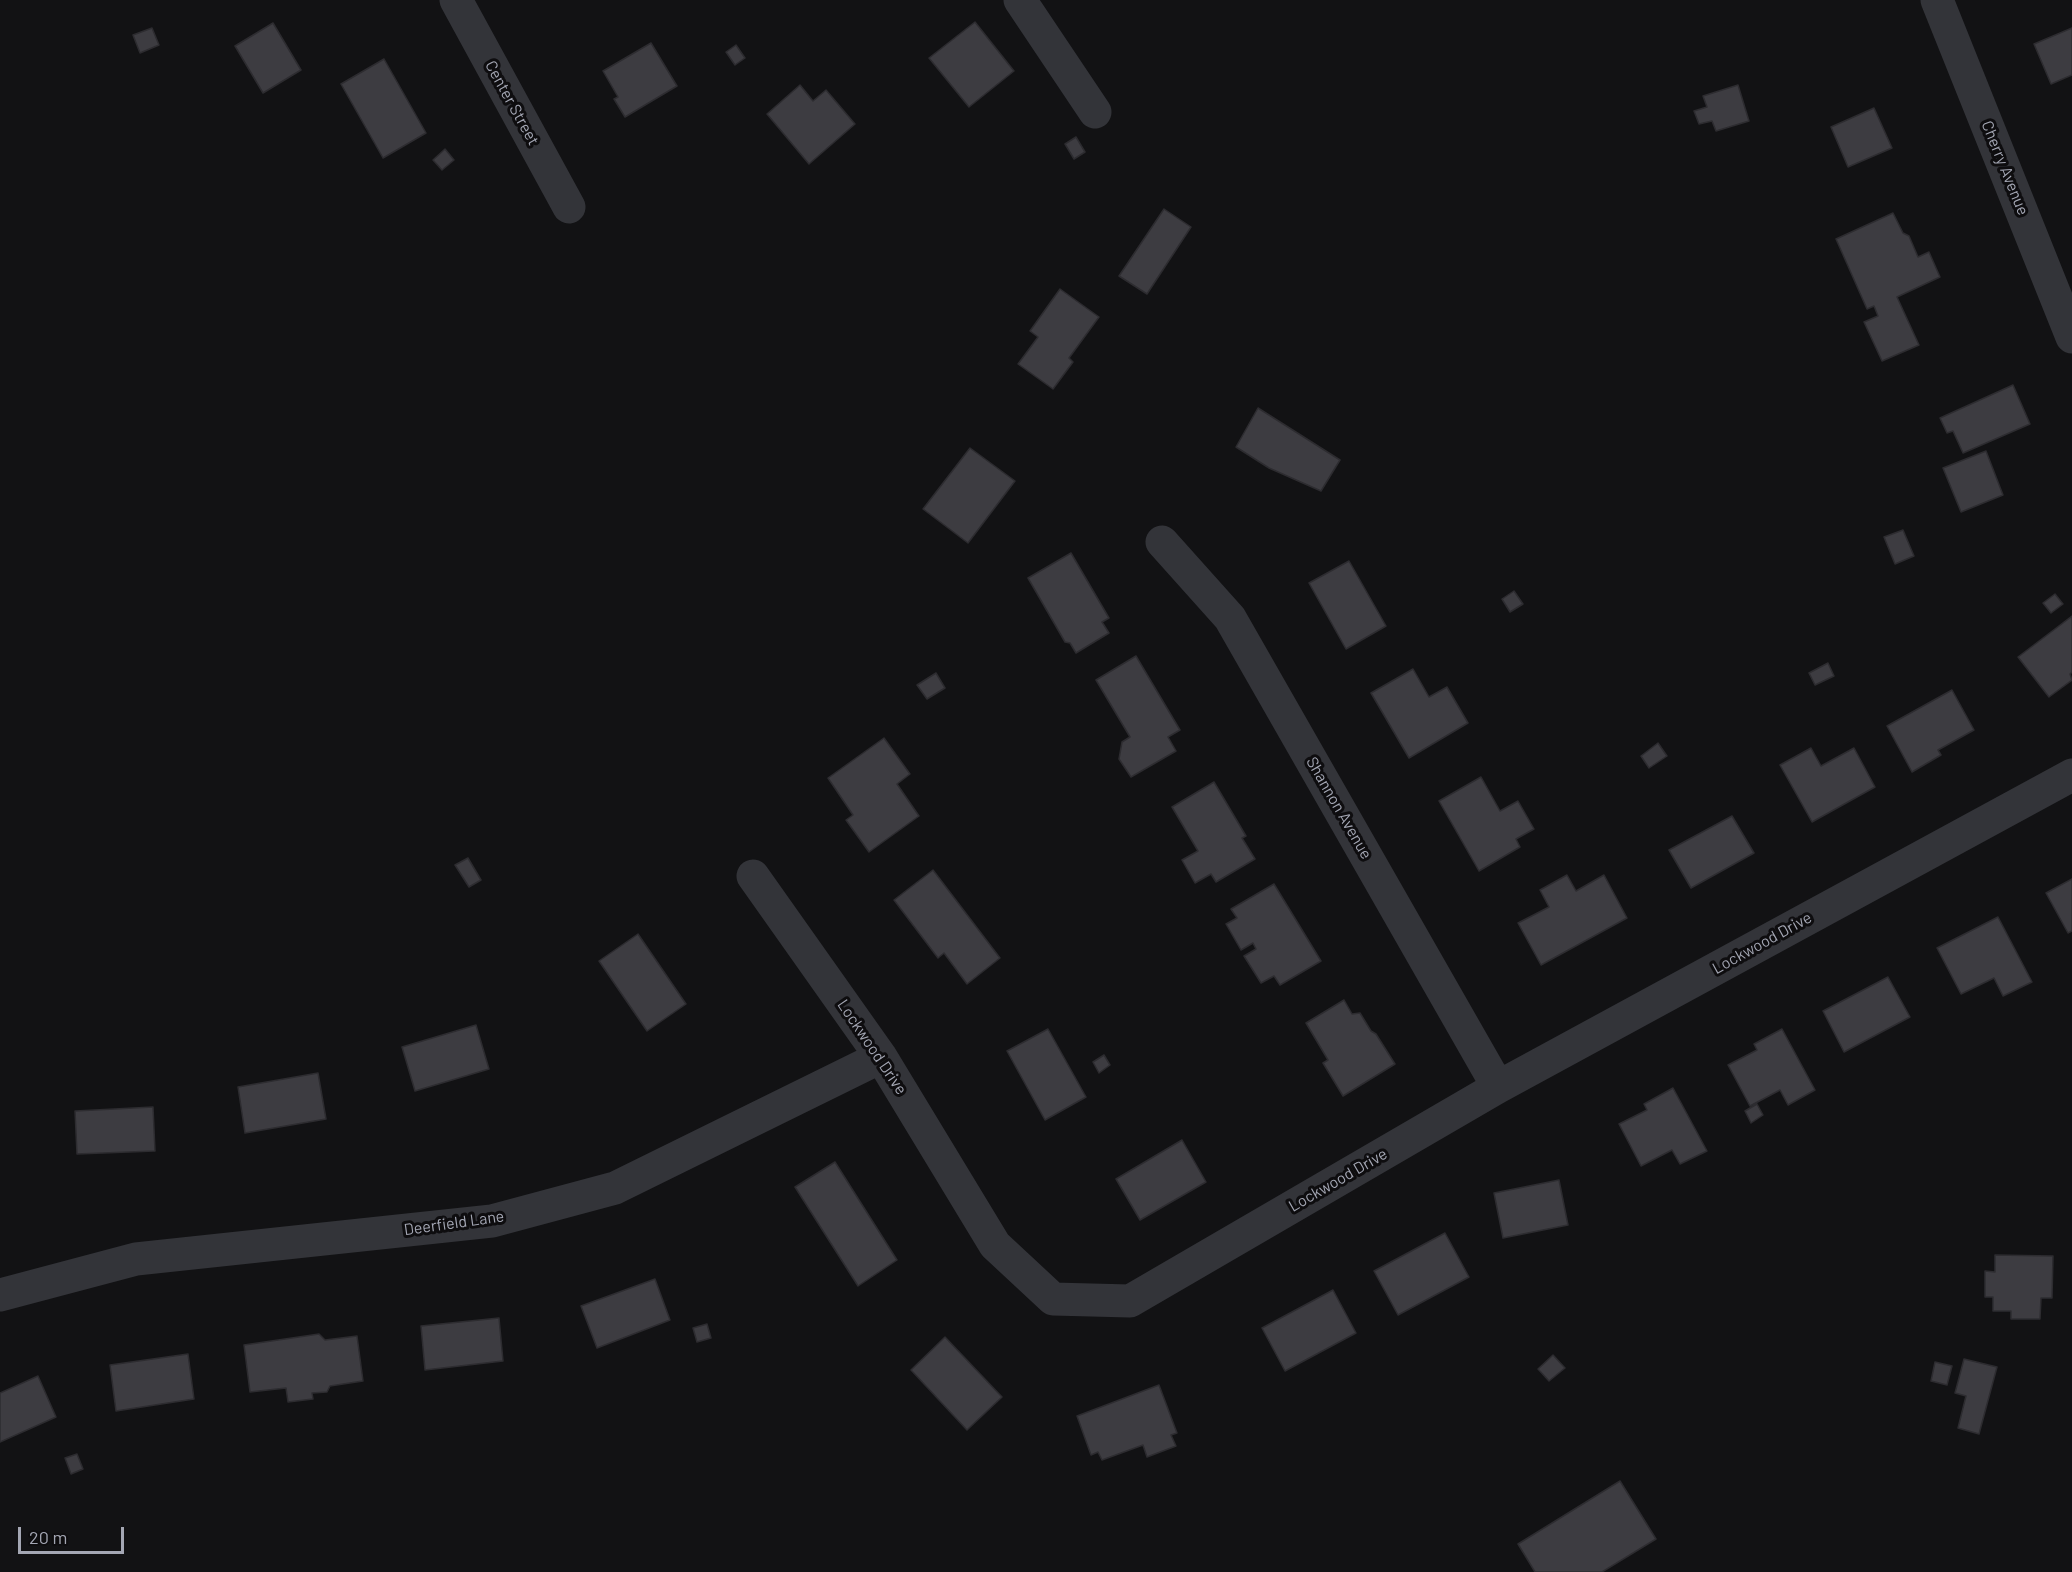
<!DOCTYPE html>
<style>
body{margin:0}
#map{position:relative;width:2072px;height:1572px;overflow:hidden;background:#121214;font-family:Barlow,sans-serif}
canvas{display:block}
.scale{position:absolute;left:18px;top:1527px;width:106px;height:27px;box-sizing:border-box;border:3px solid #a4a7b4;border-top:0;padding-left:8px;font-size:18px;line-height:21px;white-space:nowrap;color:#a4a7b4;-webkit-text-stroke:4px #0e0d0f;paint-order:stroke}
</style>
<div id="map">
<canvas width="2072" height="1572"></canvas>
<div class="scale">20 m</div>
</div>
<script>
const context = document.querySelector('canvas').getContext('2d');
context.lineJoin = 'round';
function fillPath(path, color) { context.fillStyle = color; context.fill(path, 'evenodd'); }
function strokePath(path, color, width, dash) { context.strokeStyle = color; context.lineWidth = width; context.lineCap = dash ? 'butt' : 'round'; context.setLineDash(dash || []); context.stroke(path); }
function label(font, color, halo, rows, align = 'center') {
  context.font = font + ' Barlow,sans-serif'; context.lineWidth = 6; context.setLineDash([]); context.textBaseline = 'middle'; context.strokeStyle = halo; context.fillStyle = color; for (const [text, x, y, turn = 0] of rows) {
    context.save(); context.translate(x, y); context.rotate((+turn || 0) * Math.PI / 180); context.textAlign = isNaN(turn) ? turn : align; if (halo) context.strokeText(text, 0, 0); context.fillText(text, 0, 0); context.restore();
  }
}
const building = new Path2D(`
 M975 22 1014 71 969 107 929 58Z
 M273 23 301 70 263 93 235 46Z
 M152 28 159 45 140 53 133 35Z
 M2072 28V75L2051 84 2034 44Z
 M651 43 677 86 625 117 614 99 618 97 603 71Z
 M736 45 745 58 735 65 726 52Z
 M384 59 426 133 383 158 341 84Z
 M800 85 813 101 826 90 855 124 809 164 767 114Z
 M1738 85 1749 121 1716 131 1712 121 1699 124 1694 111 1707 107 1703 96Z
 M1874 108 1892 148 1848 167 1831 127Z
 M1076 137 1085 152 1074 159 1065 144Z
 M445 149 454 160 442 170 433 160Z
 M1164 209 1191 227 1147 294 1119 276Z
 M1893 213 1903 233 1909 236 1918 257 1929 252 1940 277 1897 297 1919 345 1882 361 1864 322 1878 316 1874 306 1867 309 1836 239Z
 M1060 289 1099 317 1069 358 1073 362 1053 389 1018 364 1038 337 1030 331Z
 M2013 385 2030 424 1963 453 1953 431 1947 433 1940 418Z
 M1258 408 1340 460 1321 491 1269 468 1236 447Z
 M970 448 1015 481 968 543 923 509Z
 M1986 451 2003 495 1961 512 1943 468Z
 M1903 530 1914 556 1895 564 1884 537Z
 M1071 553 1109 618 1102 622 1109 633 1076 653 1070 643 1065 642 1028 578Z
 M1349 561 1386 626 1346 649 1309 583Z
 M1514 591 1523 604 1510 612 1502 599Z
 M2055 594 2063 604 2051 613 2043 603Z
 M2072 616V672L2070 674 2072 680 2049 697 2018 657Z
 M1136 656 1180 730 1168 737 1176 751 1131 777 1119 759 1122 742 1130 737 1096 680Z
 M1828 663 1834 676 1815 685 1809 673Z
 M1413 669 1429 697 1447 687 1468 723 1409 758 1371 693Z
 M936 673 945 688 927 699 917 685Z
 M1952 690 1974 730 1938 750 1941 755 1912 772 1887 726Z
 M884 738 910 774 897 784 919 816 869 852 846 820 853 815 828 778Z
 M1658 743 1667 756 1649 768 1641 756Z
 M1811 748 1821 766 1854 748 1875 787 1812 822 1780 765Z
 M1481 777 1500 811 1518 801 1534 829 1516 839 1520 847 1479 871 1439 801Z
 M1214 782 1246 836 1242 838 1255 859 1216 882 1211 874 1195 883 1182 860 1198 851 1172 807Z
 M1732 816 1754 853 1691 888 1669 850Z
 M468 858 481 880 469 887 455 865Z
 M933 870 1000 958 967 984 944 953 938 958 894 900Z
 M1567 875 1576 891 1604 875 1627 918 1541 965 1518 923 1549 907 1540 890Z
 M2072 879V931L2068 933 2046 893Z
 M1274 884 1321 961 1280 985 1274 976 1261 983 1244 956 1256 949 1253 943 1241 950 1226 924 1237 918 1231 909Z
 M1998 917 2032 982 2003 996 1994 978 1961 994 1937 948Z
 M638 934 686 1004 647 1031 599 961Z
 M1888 977 1910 1017 1844 1052 1823 1011Z
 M1344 1000 1352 1014 1360 1013 1371 1031 1376 1034 1395 1064 1343 1096 1323 1063 1328 1060 1306 1023Z
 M476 1025 489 1069 415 1091 402 1047Z
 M1048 1029 1086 1097 1045 1120 1007 1051Z
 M1782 1029 1815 1090 1788 1105 1780 1090 1750 1106 1728 1065 1757 1050 1754 1044Z
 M1104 1055 1110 1065 1099 1073 1093 1062Z
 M318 1073 326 1119 245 1133 238 1087Z
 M1673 1088 1707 1151 1680 1164 1672 1150 1641 1166 1619 1124 1647 1110 1644 1104Z
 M1757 1104 1763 1115 1751 1123 1745 1111Z
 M153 1107 155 1151 77 1154 75 1111Z
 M1182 1140 1206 1182 1140 1220 1116 1179Z
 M835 1162 897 1260 858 1286 795 1187Z
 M1559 1180 1568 1225 1503 1238 1494 1193Z
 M1445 1233 1469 1277 1398 1315 1374 1271Z
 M1995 1255 2053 1256 2052 1298H2041L2040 1319H2011V1311H1993V1297H1985V1271L1995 1272Z
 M655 1279 670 1320 597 1348 581 1306Z
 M1333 1290 1356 1333 1285 1371 1262 1328Z
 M499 1318 503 1361 425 1370 421 1326Z
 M707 1324 711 1338 697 1342 693 1328Z
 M319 1334 325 1340 357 1336 363 1381 330 1386 327 1392 312 1393 313 1399 288 1402 286 1388 250 1392 244 1345Z
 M945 1337 1002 1397 967 1430 911 1370Z
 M188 1354 194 1399 116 1411 110 1365Z
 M1553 1355 1565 1368 1549 1381 1538 1369Z
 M1964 1359 1997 1367 1979 1434 1958 1428 1966 1396 1955 1393Z
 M1935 1362 1952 1366 1947 1385 1931 1381Z
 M38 1376 56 1417 0 1442V1393Z
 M1159 1385 1177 1433 1171 1435 1176 1446 1147 1457 1143 1445 1102 1460 1098 1452 1091 1455 1077 1416Z
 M77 1454 83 1469 71 1474 65 1458Z
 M1620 1481 1656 1539 1602 1572H1535L1518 1544Z`);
fillPath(building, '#3d3c41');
strokePath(building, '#2d2c30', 1.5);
strokePath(new Path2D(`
 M456 0 569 207
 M1020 0 1095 112
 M1937 0 2072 337
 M1162 542 1230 618 1498 1087
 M753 876 881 1057 995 1245 1053 1299 1130 1301 1498 1087 2072 775
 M0 1295 136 1259 492 1221 615 1188 881 1057`), '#333439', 33);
label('16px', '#a4a7b4', '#0e0d0f', [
 ["Center Street",512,103,61],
 ["Cherry Avenue",2005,168,68],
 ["Shannon Avenue",1339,808,60],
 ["Lockwood Drive",1762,943,-29],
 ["Lockwood Drive",872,1047,56],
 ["Lockwood Drive",1338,1180,-30],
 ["Deerfield Lane",454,1223,-8]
]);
</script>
